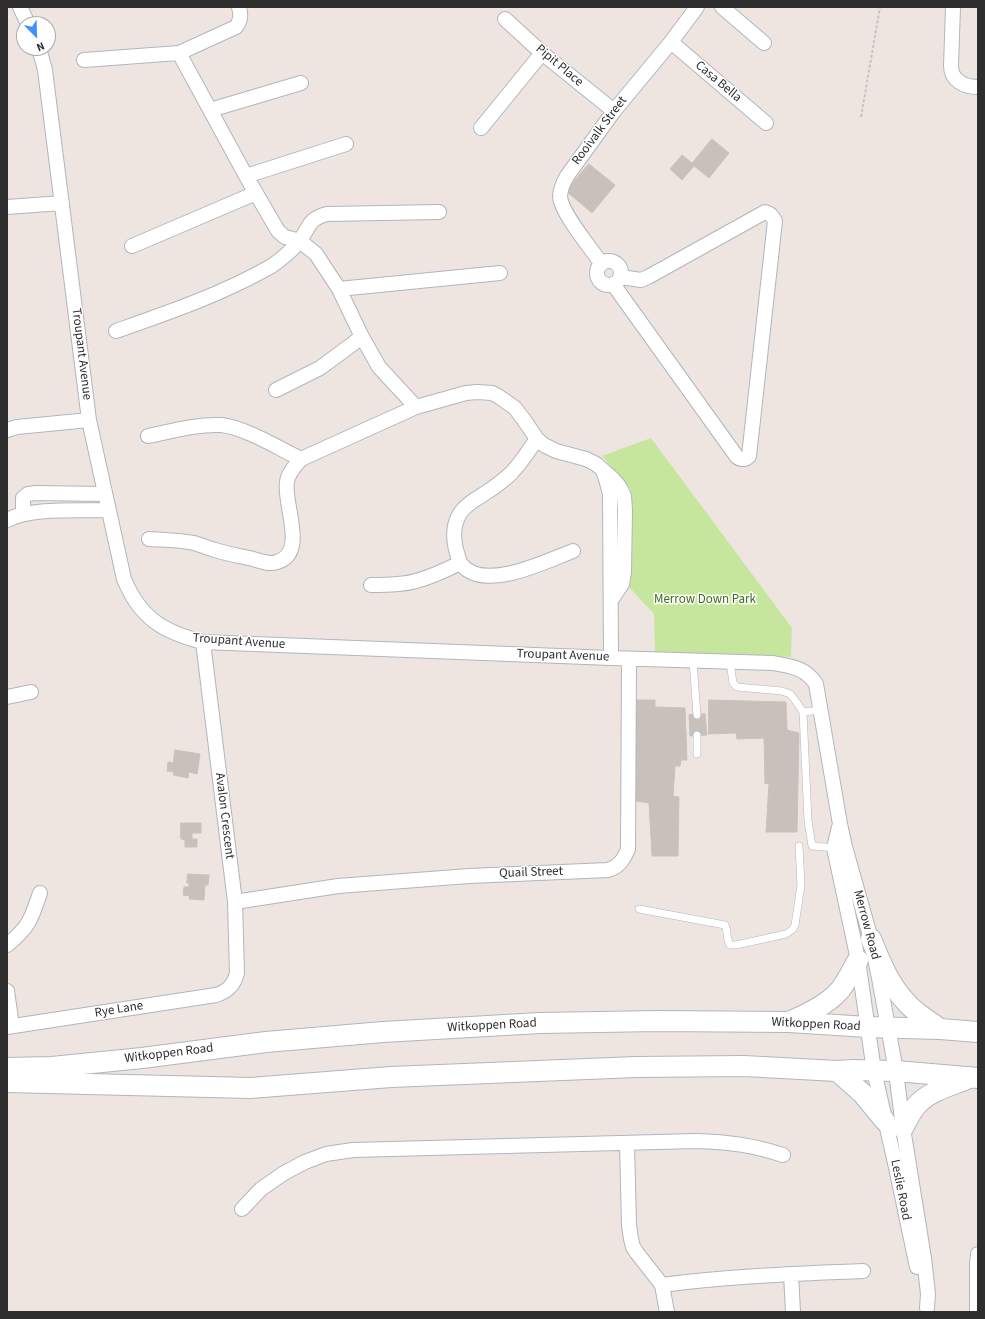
<!DOCTYPE html>
<style>
body{margin:0}
#map{position:relative;width:985px;height:1319px;overflow:hidden;background:#efe5e0;font-family:"Source Sans 3",sans-serif}
canvas{display:block}
.frame{position:absolute;inset:0;border:8px solid #2e2e2e;pointer-events:none}
.north{position:absolute;left:16px;top:16px;width:40px;height:40px;box-sizing:border-box;background:#fff;border:1px solid #ababab;border-radius:50%;rotate:157deg;font-size:11px;font-weight:700;line-height:16px;text-align:center;color:#2e2e2e}
.north::after{content:'';display:block;margin:auto;width:14px;height:18px;background:#3f8ffd;clip-path:polygon(50% 0,100% 100%,50% 72%,0 100%)}
</style>
<div id="map">
<canvas width="985" height="1319"></canvas>
<div class="frame"></div>
<div class="north">N</div>
</div>
<script>
const context = document.querySelector('canvas').getContext('2d');
context.lineJoin = 'round';
function fillPath(path, color) { context.fillStyle = color; context.fill(path, 'evenodd'); }
function strokePath(path, color, width, dash) { context.strokeStyle = color; context.lineWidth = width; context.lineCap = dash ? 'butt' : 'round'; context.setLineDash(dash || []); context.stroke(path); }
function label(font, color, halo, rows, align = 'center') {
  context.font = font + ' "Source Sans 3",sans-serif'; context.lineWidth = 3; context.setLineDash([]); context.textBaseline = 'middle'; context.strokeStyle = halo; context.fillStyle = color; for (const [text, x, y, turn = 0] of rows) {
    context.save(); context.translate(x, y); context.rotate((+turn || 0) * Math.PI / 180); context.textAlign = isNaN(turn) ? turn : align; if (halo) context.strokeText(text, 0, 0); context.fillText(text, 0, 0); context.restore();
  }
}
fillPath(new Path2D(`
 M651 438 792 628 791 657 655 652 654 614 627 585 631 490 602 456Z`), '#c7e69d');
const building = new Path2D(`
 M712 139 729 153 709 178 694 166 682 180 670 169 682 155 692 163Z
 M589 164 615 185 592 213 566 191Z
 M634 700H655V707L685 708 687 760H681L680 766H675L673 796 679 797 678 856H652L649 803 636 801Z
 M709 700 786 702 787 730 799 733 797 832H766L769 783 765 784 764 738 737 739 736 733 709 734Z
 M705 714 707 735 690 736 689 715Z
 M175 750 200 754 197 774 189 772 188 778 173 775 174 772 167 771 168 762 173 763Z
 M181 823H201V833H192V839H197V847H185V840L181 839Z
 M188 874 209 875 208 885H205L204 900 189 899 190 896 183 895 184 887H189V883H187Z`);
fillPath(building, '#c8c1bb');
strokePath(building, '#cbc1b9', 1);
const lane = new Path2D(`
 M693 661 697 715
 M730 662 733 683 737 687 782 691 790 694 795 700 803 712 808 821 812 846 837 848
 M803 712 821 710
 M697 754V735
 M639 909 725 925C728 931 726 939 730 945H736L786 934 793 929 795 925 801 885 799 846`);
const street = new Path2D(`
 M20 7 28 24
 M722 7 764 43
 M953 7 951 66C951 81 965 87 978 87
 M505 19 542 53 614 111
 M671 42 766 123
 M39 48 45 70 89 420 124 579C140 618 163 632 203 642L611 658 773 663C791 666 806 668 816 684L840 824 845 847 871 939 879 978 896 1071 903 1128 924 1258 928 1294 927 1308
 M179 53 236 27C241 20 241 15 239 7
 M84 60 179 53 246 176 278 231 285 237 300 241 316 254 339 289 362 337 379 367 416 407
 M210 110 301 83
 M481 128 542 53
 M246 176 346 144
 M7 207 62 203
 M132 246 256 193
 M597 273a12 12 0 1 1 24 0a12 12 0 1 1-24 0Z
 M601 263C590 247 562 214 560 197 560 189 563 183 567 176L614 111 671 42 697 7
 M613 284 737 457C741 460 745 460 749 456L775 221C772 216 770 213 765 212L648 277 641 280 620 277
 M339 289 500 273
 M116 331C167 313 220 295 268 268 276 264 295 248 300 240 310 227 308 219 327 214L439 212
 M276 390 320 368 362 337
 M7 430 17 427 89 420
 M148 436C172 431 197 424 221 425 244 427 280 449 301 459
 M537 439C528 451 519 467 507 477 501 482 496 486 490 490 480 497 468 502 461 512 453 523 453 537 456 550 458 554 458 560 461 564 484 593 546 561 573 551
 M603 471 606 479 610 494 611 658
 M23 513V498L28 494 36 493 105 494
 M7 520C31 507 81 511 109 510
 M149 539C164 540 180 540 194 543 201 545 208 548 215 550 227 554 240 556 253 559 260 561 269 565 277 562 308 553 283 504 287 482 288 473 295 466 301 459L416 407 466 393 477 392 492 393 498 396 515 408 524 420 537 439 544 445 556 451 586 459 596 464 613 479 619 486 624 496 625 510 624 572 622 584 611 600
 M371 585C386 585 402 585 416 581 431 577 446 570 460 563
 M7 697 31 692
 M839 827 834 848 858 960 874 1071 895 1163 917 1267
 M235 902 338 886 469 876 608 870C619 867 624 859 628 849L629 659
 M7 945C29 927 31 920 40 893
 M7 991 12 1026
 M7 1027 216 995C228 991 234 985 237 973L235 902 203 642
 M627 1144 629 1225 631 1239 633 1247 637 1253 662 1285
 M242 1209 261 1189 284 1173 305 1162 326 1154 353 1150 696 1141C729 1142 752 1145 783 1155
 M791 1274 793 1312
 M667 1312 662 1285C729 1276 796 1274 863 1271
 M977 1312V1264L978 1254`);
const secondary = new Path2D(`
 M871 939C880 961 889 984 906 1002 915 1013 928 1020 940 1029
 M789 1022C807 1014 827 1005 840 990 847 981 852 970 858 960
 M7 1068 52 1067 142 1058 266 1042 383 1032 540 1023 657 1021 789 1022 868 1027 940 1029 978 1032
 M837 1071 862 1093 885 1121
 M7 1082 250 1088 391 1077 636 1067 744 1066 837 1071 853 1070 896 1071 978 1078
 M903 1128C907 1120 911 1112 916 1106 929 1091 950 1086 967 1079`);
strokePath(lane, '#b0b6be', 8);
strokePath(street, '#b0b6be', 16);
strokePath(secondary, '#b0b6be', 22);
strokePath(new Path2D(`
 M861 117 880 7`), '#c4c4c4', 2, [3, 2]);
strokePath(lane, '#fff', 7);
strokePath(street, '#fff', 14);
strokePath(secondary, '#fff', 20);
label('13px', '#2e2e2e', '#fff', [
 ["Pipit Place",559,66,40],
 ["Casa Bella",718,82,40],
 ["Rooivalk Street",600,131,-53],
 ["Troupant Avenue",81,354,83],
 ["Troupant Avenue",239,642,4],
 ["Troupant Avenue",563,656,2],
 ["Avalon Crescent",224,816,83],
 ["Quail Street",531,873,-2],
 ["Merrow Road",866,925,75],
 ["Rye Lane",119,1010,-9],
 ["Witkoppen Road",816,1025,3],
 ["Witkoppen Road",492,1026,-3],
 ["Witkoppen Road",169,1054,-7],
 ["Leslie Road",900,1190,79]
]);
label('13px', '#3f6e1a', '#fff', [
 ["Merrow Down Park",705,600]
]);
</script>
